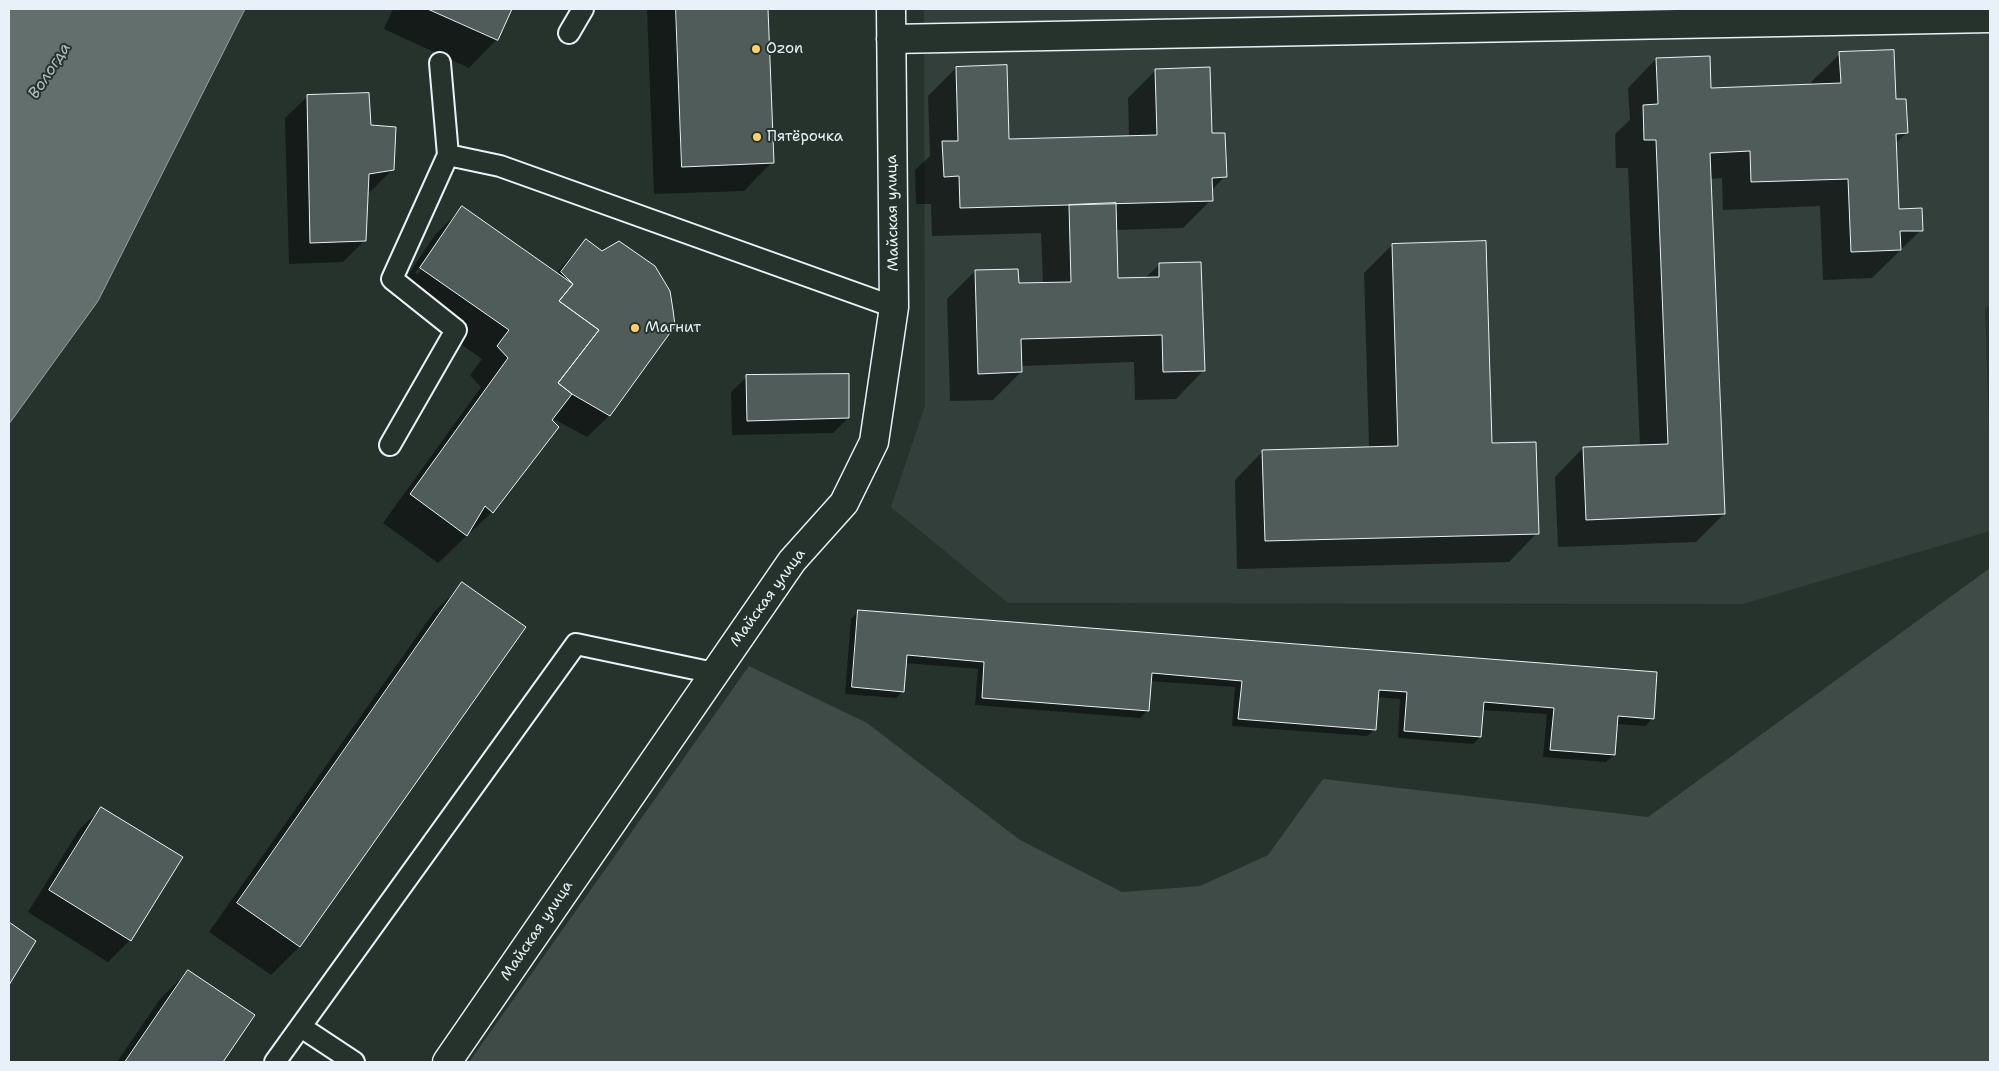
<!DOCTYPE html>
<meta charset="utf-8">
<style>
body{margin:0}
#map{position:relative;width:1999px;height:1071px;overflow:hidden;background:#26332d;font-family:"Shantell Sans",sans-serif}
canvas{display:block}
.frame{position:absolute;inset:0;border:10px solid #e8f1f8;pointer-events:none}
</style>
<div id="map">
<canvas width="1999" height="1071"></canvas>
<div class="frame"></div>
</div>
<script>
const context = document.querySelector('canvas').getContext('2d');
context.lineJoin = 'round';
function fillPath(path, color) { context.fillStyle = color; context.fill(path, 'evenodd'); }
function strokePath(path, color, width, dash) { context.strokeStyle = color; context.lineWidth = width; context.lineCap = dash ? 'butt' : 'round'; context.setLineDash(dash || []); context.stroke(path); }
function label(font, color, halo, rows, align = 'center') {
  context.font = font + ' "Shantell Sans",sans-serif'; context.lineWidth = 4; context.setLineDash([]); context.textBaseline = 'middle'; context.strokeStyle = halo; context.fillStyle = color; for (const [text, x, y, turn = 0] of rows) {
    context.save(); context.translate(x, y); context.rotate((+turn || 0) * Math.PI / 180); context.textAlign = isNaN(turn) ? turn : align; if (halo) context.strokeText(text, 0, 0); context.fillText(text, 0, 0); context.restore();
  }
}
fillPath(new Path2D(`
 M924 9H1990V305L1985 308 1990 461V531L1743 604 1008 603 891 507 925 406Z`), '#333f3a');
fillPath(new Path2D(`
 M1990 568V1062H469L749 666 867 723 1020 840 1122 892 1200 886 1268 855 1323 779 1648 817Z`), '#3e4b47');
const water = new Path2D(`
 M9 9H245L98 301 9 424Z`);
fillPath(water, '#636f6d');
strokePath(water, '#98a3a5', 1);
fillPath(new Path2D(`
 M393 9H510L497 39 469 68 384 29Z
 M647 9H767L772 162 744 191 654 194Z
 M1840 54 1895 101 1906 133 1895 144 1898 210 1921 230 1872 278 1823 280 1820 206 1723 210 1722 178 1710 179 1724 514 1696 542 1558 547 1555 477 1583 448 1640 446 1628 168H1616L1615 134 1630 120 1628 88 1656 59 1710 89 1812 85 1811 82Z
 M956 68 1008 141 1129 137 1128 98 1156 70 1211 135 1225 176 1211 191V200L1183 228 1115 230 1117 280 1145 278 1159 265 1204 370 1176 399 1135 400 1134 362 1021 366V372L993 400 950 401 947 299 975 271 1018 285 1043 284 1041 233 932 236 931 204H916L915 170 930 156 928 96Z
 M308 96 370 126 392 170 370 192H367L365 240 343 262 289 264 285 118Z
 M463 207 556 273 586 241 610 415 587 437 552 418 492 512 438 563 383 523 481 387 470 375 482 359 393 297 435 235ZM439 238H442L418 274 415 273Z
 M1392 245 1490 444 1537 533 1509 562 1237 569 1235 480 1263 451 1369 448 1364 273Z
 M747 377 848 418 833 433 732 435 731 392Z
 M463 584 524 627 299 947 271 975 209 932 434 612Z
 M858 612 1652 719 1645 726 1616 724 1614 755 1606 762 1543 757 1547 714 1482 710 1480 737 1473 744 1398 738 1400 699 1377 697 1375 729 1367 736 1232 726 1235 687 1150 681 1148 710 1140 718 975 705 978 669 905 663 903 691 896 698 845 694 851 619Z
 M101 808 130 940 108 962 28 912 79 830Z
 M9 923 34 941 9 983Z
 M188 971 254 1015 222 1062H117L160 999Z`), '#0007');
const building = new Path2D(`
 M428 9H512L498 40Z
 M676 9H768L774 163 682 167Z
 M1894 50 1896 99H1906L1908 133 1896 134 1899 209 1922 208 1923 231H1900L1901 250 1851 252 1848 179 1751 182 1750 151 1710 153 1725 514 1586 520 1583 447 1668 444 1656 140H1644L1643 105 1658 104 1656 58 1710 56 1711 88 1841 83 1839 52Z
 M1007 65 1009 139 1157 135 1155 69 1210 67 1212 133H1225L1227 177 1212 178 1213 201 960 208 959 176 944 177 942 141H958L956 67Z
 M369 93 371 125 396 127 394 170 369 174 366 241 310 243 307 95Z
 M1116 203 1118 278 1159 277V263L1201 262 1205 371 1163 372 1162 335 1021 339 1022 372 978 374 975 270 1018 269 1019 283 1071 282 1069 205Z
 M462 206 573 284 559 301 599 330 558 383 572 394 552 420 559 427 493 513 485 506 467 536 410 494 508 358 497 346 509 330 420 268Z
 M586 239 602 251 619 241 655 266 670 291 673 310 675 326 610 416 572 394 558 383 599 330 559 301 573 284 561 272Z
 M1486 241 1492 443 1536 442 1539 534 1265 541 1262 450 1398 446 1392 244Z
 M849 374V418L747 421 746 375Z
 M462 582 526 627 300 947 237 903Z
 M858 610 1657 672 1654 719 1618 716 1615 755 1550 750 1554 708 1484 702 1481 737 1404 731 1407 692 1379 690 1376 730 1238 719 1242 681 1152 673 1149 711 982 698 984 662 907 655 904 692 852 687Z
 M101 807 183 857 131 941 49 890Z
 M9 922 36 941 9 985Z
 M188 970 255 1015 223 1062H125Z`);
fillPath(building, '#505c59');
strokePath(building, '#e8f1f8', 1);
const service = new Path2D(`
 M569 33 583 9
 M440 63 448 155
 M390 445 456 330 392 279 448 155 500 166 894 307
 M301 1027 354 1062
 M275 1062 576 644 714 673`);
const minor = new Path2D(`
 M891 39 1990 18
 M447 1062 792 561 844 503 874 442 894 307 891 9`);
strokePath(service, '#e8f1f8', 24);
strokePath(minor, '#e8f1f8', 31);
strokePath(service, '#26332d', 20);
strokePath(minor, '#26332d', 28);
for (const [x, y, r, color] of [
 [756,49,5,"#ffd166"],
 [757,137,5,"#ffd166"],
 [635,328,5,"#ffd166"]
]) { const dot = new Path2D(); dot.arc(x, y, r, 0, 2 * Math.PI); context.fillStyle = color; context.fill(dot); strokePath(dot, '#26332d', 2); }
label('15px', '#e8f1f8', '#26332d', [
 ["Ozon",766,49],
 ["Пятёрочка",767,137],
 ["Магнит",645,328]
], 'left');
label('15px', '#e8f1f8', '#26332d', [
 ["Майская улица",893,213,-91],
 ["Майская улица",768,598,-54],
 ["Майская улица",537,931,-56]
]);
label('italic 16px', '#b3bdc0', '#26332d', [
 ["Вологда",50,71,-57]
]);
</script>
